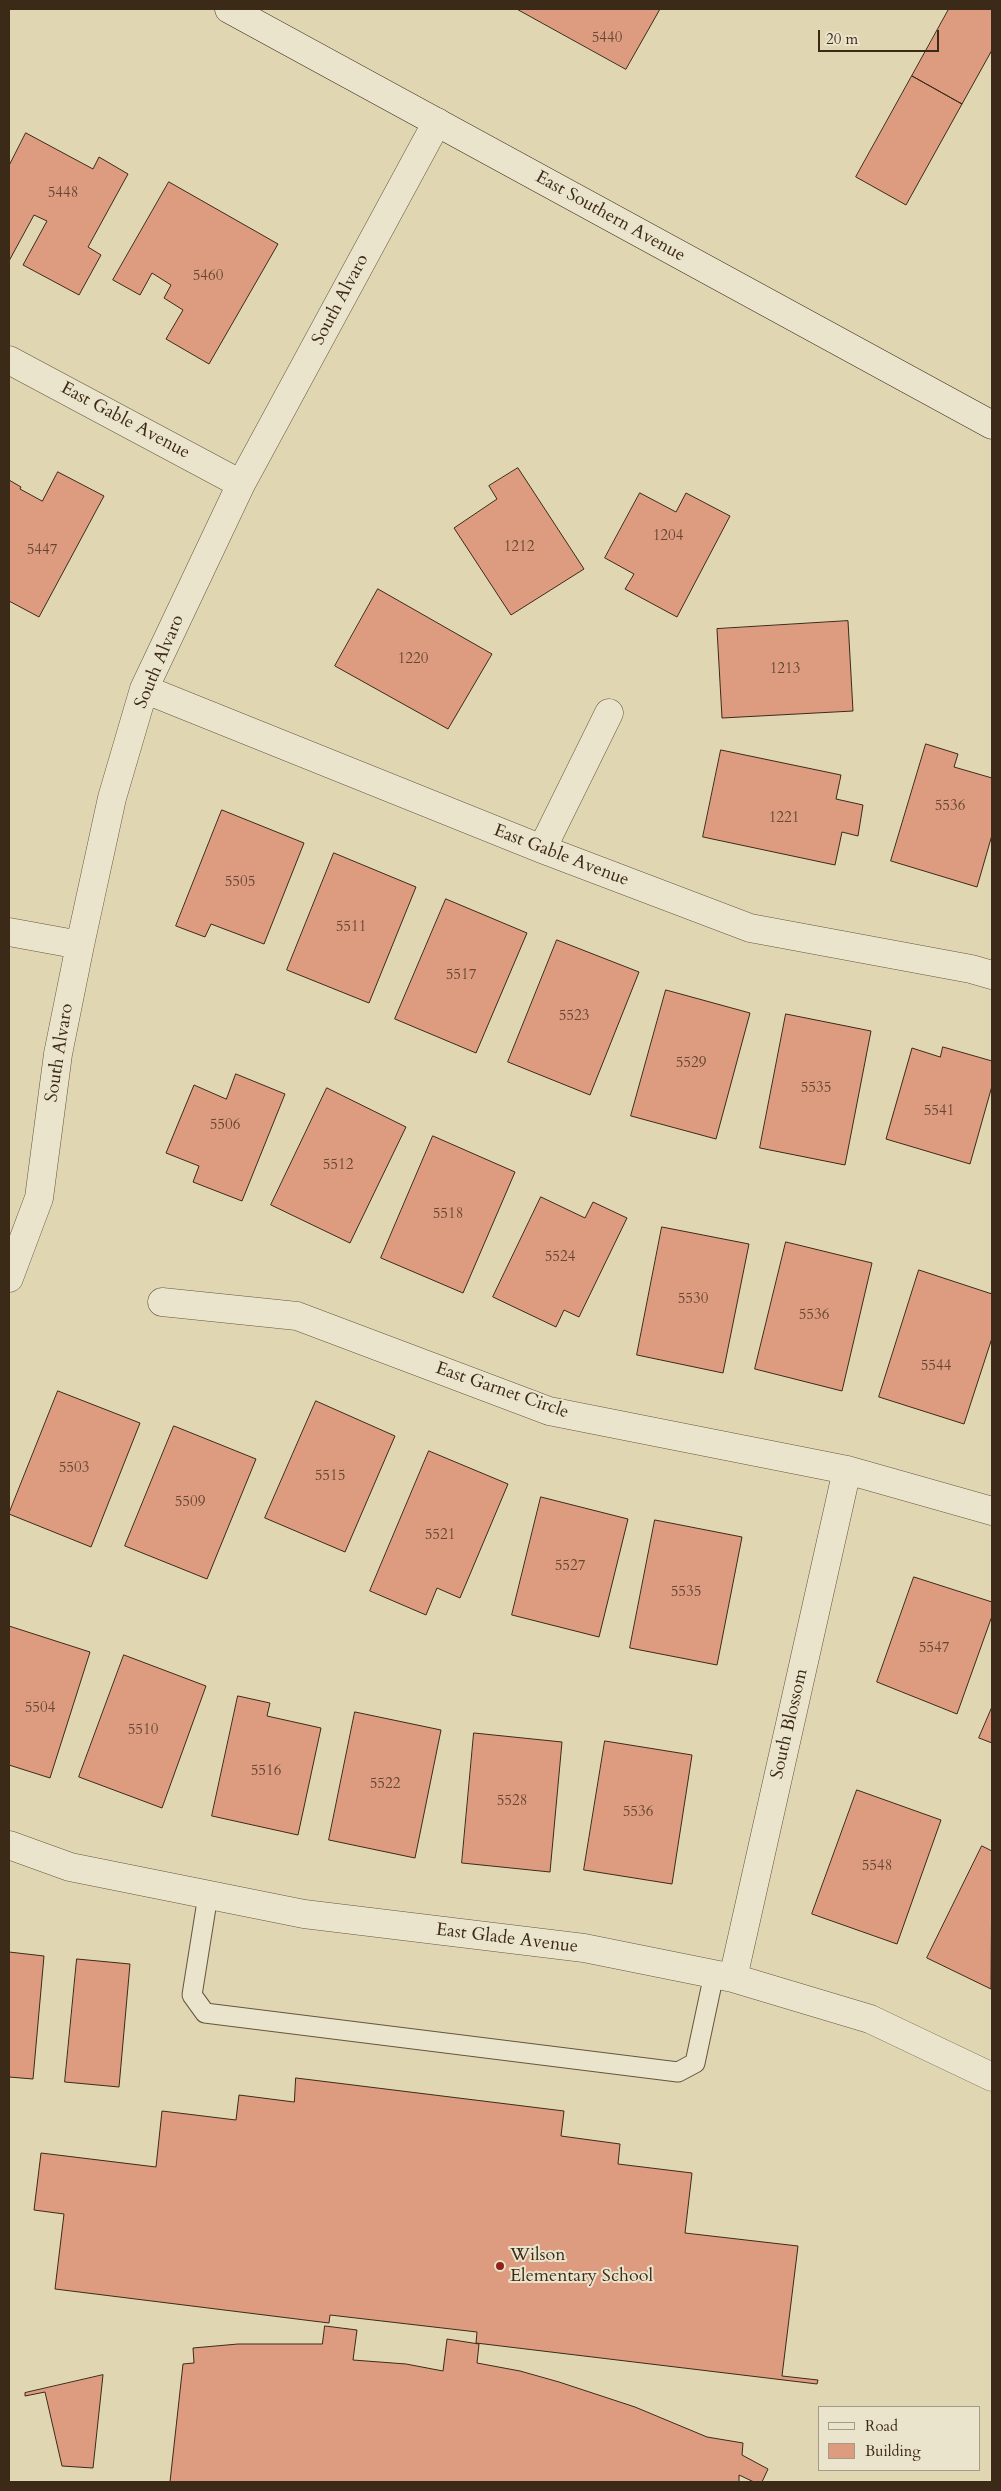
<!DOCTYPE html>
<style>
body{margin:0}
#map{position:relative;width:1001px;height:2491px;overflow:hidden;background:#e0d6b2;font-family:Cardo,serif}
canvas{display:block}
.frame{position:absolute;inset:0;border:10px solid #3c2a18;pointer-events:none}
.legend{position:absolute;left:818px;top:2406px;width:162px;height:65px;box-sizing:border-box;background:#ebe4cd;border:1px solid #a59a85;margin:0;padding:6px 9px;list-style:none;font-size:15px;color:#3c2a18}
.legend li{display:flex;align-items:center;gap:10px;height:25px}
.legend b{width:25px;border:1px solid #a59a85}
.scale{position:absolute;left:818px;top:30px;width:121px;height:22px;box-sizing:border-box;border:2px solid #3c2a18;border-top:0;padding-left:6px;font-size:15px;line-height:18px;white-space:nowrap;color:#3c2a18;-webkit-text-stroke:4px #ebe4cd;paint-order:stroke}
</style>
<div id="map">
<canvas width="1001" height="2491"></canvas>
<div class="frame"></div>
<ul class="legend">
<li><b style="height:6px;background:#ebe4cd"></b>Road</li>
<li><b style="height:14px;background:#dd9c80"></b>Building</li>
</ul>
<div class="scale">20 m</div>
</div>
<script>
const context = document.querySelector('canvas').getContext('2d');
context.lineJoin = 'round';
function fillPath(path, color) { context.fillStyle = color; context.fill(path, 'evenodd'); }
function strokePath(path, color, width, dash) { context.strokeStyle = color; context.lineWidth = width; context.lineCap = dash ? 'butt' : 'round'; context.setLineDash(dash || []); context.stroke(path); }
function label(font, color, halo, rows, align = 'center') {
  context.font = font + ' Cardo,serif'; context.lineWidth = 4; context.setLineDash([]); context.textBaseline = 'middle'; context.strokeStyle = halo; context.fillStyle = color; for (const [text, x, y, turn = 0] of rows) {
    context.save(); context.translate(x, y); context.rotate((+turn || 0) * Math.PI / 180); context.textAlign = isNaN(turn) ? turn : align; if (halo) context.strokeText(text, 0, 0); context.fillText(text, 0, 0); context.restore();
  }
}
const building = new Path2D(`
 M517 9H660L626 69Z
 M949 9H992V50L962 104 912 76Z
 M912 76 962 104 906 205 856 177Z
 M26 133 93 169 99 157 128 174 88 247 101 255 79 295 23 265 47 221 34 215 9 261V166Z
 M169 182 278 244 209 364 166 339 183 310 164 298 171 285 152 273 140 295 113 280Z
 M518 468 584 569 511 615 454 528 497 499 489 486Z
 M58 472 104 496 39 617 9 601V480L21 487 20 489 42 501Z
 M640 493 676 512 686 493 730 516 677 617 625 589 634 574 605 558Z
 M378 589 492 654 448 729 335 666Z
 M848 621 853 711 722 718 717 629Z
 M926 744 958 754 954 767 992 778V835L977 887 891 861Z
 M721 750 841 775 836 799 863 805 858 836 842 832 835 865 703 837Z
 M222 810 304 843 264 944 211 924 205 937 176 926Z
 M334 853 416 887 369 1003 287 970Z
 M446 899 527 933 476 1053 395 1019Z
 M557 940 639 972 590 1095 508 1062Z
 M666 990 750 1013 716 1139 631 1116Z
 M786 1014 871 1031 845 1165 760 1148Z
 M943 1047 992 1061V1086L970 1164 886 1139 912 1048 940 1057Z
 M236 1074 285 1094 242 1201 193 1182 199 1166 166 1153 194 1085 226 1099Z
 M327 1088 406 1127 350 1243 271 1205Z
 M433 1136 515 1172 463 1293 381 1258Z
 M541 1197 585 1218 593 1202 627 1218 579 1317 564 1310 556 1327 493 1297Z
 M662 1227 749 1244 723 1373 637 1355Z
 M786 1242 872 1263 842 1391 755 1369Z
 M919 1270 992 1294V1338L964 1424 879 1397Z
 M58 1391 140 1423 91 1547 9 1514Z
 M316 1401 395 1436 345 1552 265 1518Z
 M174 1426 256 1459 207 1579 125 1546Z
 M429 1451 508 1484 460 1598 437 1588 426 1615 370 1591Z
 M541 1497 628 1519 599 1637 512 1615Z
 M655 1520 742 1537 717 1665 630 1648Z
 M914 1577 992 1602V1616L957 1714 877 1682Z
 M9 1626 90 1652 50 1778 9 1765Z
 M124 1655 206 1686 162 1808 79 1777Z
 M238 1696 270 1703 267 1716 321 1728 298 1835 212 1816Z
 M992 1707V1743L979 1738Z
 M355 1712 441 1730 415 1858 329 1840Z
 M474 1733 562 1742 550 1872 462 1863Z
 M605 1741 692 1755 672 1884 584 1870Z
 M857 1790 941 1820 897 1944 812 1914Z
 M982 1846 992 1851 991 1989 927 1958Z
 M9 1952 44 1956 33 2079 9 2077Z
 M77 1959 130 1964 119 2087 65 2082Z
 M296 2078 564 2111 561 2136 620 2144 618 2164 692 2173 685 2233 798 2246 782 2376 818 2380 817 2384 476 2343 477 2332 330 2315 329 2323 55 2289 64 2214 34 2210 41 2153 156 2167 162 2111 236 2120 239 2095 294 2102Z
 M325 2326 357 2330 353 2360 406 2364 443 2371 447 2339 479 2344 477 2363 520 2371 559 2382 635 2407 707 2437 743 2443 742 2455 768 2469 762 2482H754L739 2475V2482H170L183 2364 194 2363 193 2348 238 2344H322Z
 M103 2375 93 2468 62 2466 45 2392 25 2396V2393Z`);
fillPath(building, '#dd9c80');
strokePath(building, '#3c2a18', 1);
const lane = new Path2D(`
 M208 1895 192 1995 205 2013 678 2072 695 2063 714 1974`);
const street = new Path2D(`
 M9 360 241 484
 M144 689 542 849 750 928 971 969 992 975
 M542 849 609 713
 M9 932 80 945
 M9 1278 39 1198 58 1054 80 945 112 798 144 689 241 484 437 122
 M162 1302 297 1316 549 1411 847 1470 992 1511
 M9 1845 70 1867 304 1914 584 1948 733 1978 870 2019 992 2077
 M733 1978 847 1470`);
const secondary = new Path2D(`
 M229 9 992 425`);
strokePath(lane, '#65553e', 21);
strokePath(street, '#65553e', 29);
strokePath(secondary, '#3c2a18', 29);
strokePath(lane, '#ebe4cd', 19);
strokePath(street, '#ebe4cd', 28);
strokePath(secondary, '#ebe4cd', 28);
for (const [x, y, r, color] of [
 [500,2266,5,"#8f2418"]
]) { const dot = new Path2D(); dot.arc(x, y, r, 0, 2 * Math.PI); context.fillStyle = color; context.fill(dot); strokePath(dot, '#ebe4cd', 2); }
label('15px', '#644632', null, [
 ["5440",607,39],
 ["5448",63,194],
 ["5460",208,277],
 ["1204",668,537],
 ["1212",519,548],
 ["5447",42,551],
 ["1220",413,660],
 ["1213",785,670],
 ["5536",950,807],
 ["1221",784,819],
 ["5505",240,883],
 ["5511",351,928],
 ["5517",461,976],
 ["5523",574,1017],
 ["5529",691,1064],
 ["5535",816,1089],
 ["5541",939,1112],
 ["5506",225,1126],
 ["5512",338,1166],
 ["5518",448,1215],
 ["5524",560,1258],
 ["5530",693,1300],
 ["5536",814,1316],
 ["5544",936,1367],
 ["5503",74,1469],
 ["5515",330,1477],
 ["5509",190,1503],
 ["5521",440,1536],
 ["5527",570,1567],
 ["5535",686,1593],
 ["5547",934,1649],
 ["5504",40,1709],
 ["5510",143,1731],
 ["5516",266,1772],
 ["5522",385,1785],
 ["5528",512,1802],
 ["5536",638,1813],
 ["5548",877,1867]
]);
label('18px', '#3c2a18', '#ebe4cd', [
 ["East Southern Avenue",610,217,29],
 ["South Alvaro",341,300,-62],
 ["East Gable Avenue",125,421,28],
 ["South Alvaro",160,662,-67],
 ["East Gable Avenue",561,856,21],
 ["South Alvaro",60,1053,-81],
 ["East Garnet Circle",502,1391,19],
 ["South Blossom",790,1724,-77],
 ["East Glade Avenue",507,1939,7]
]);
label('18px', '#3c2a18', '#ebe4cd', [
 ["Wilson",510,2256],
 ["Elementary School",510,2277]
], 'left');
</script>
